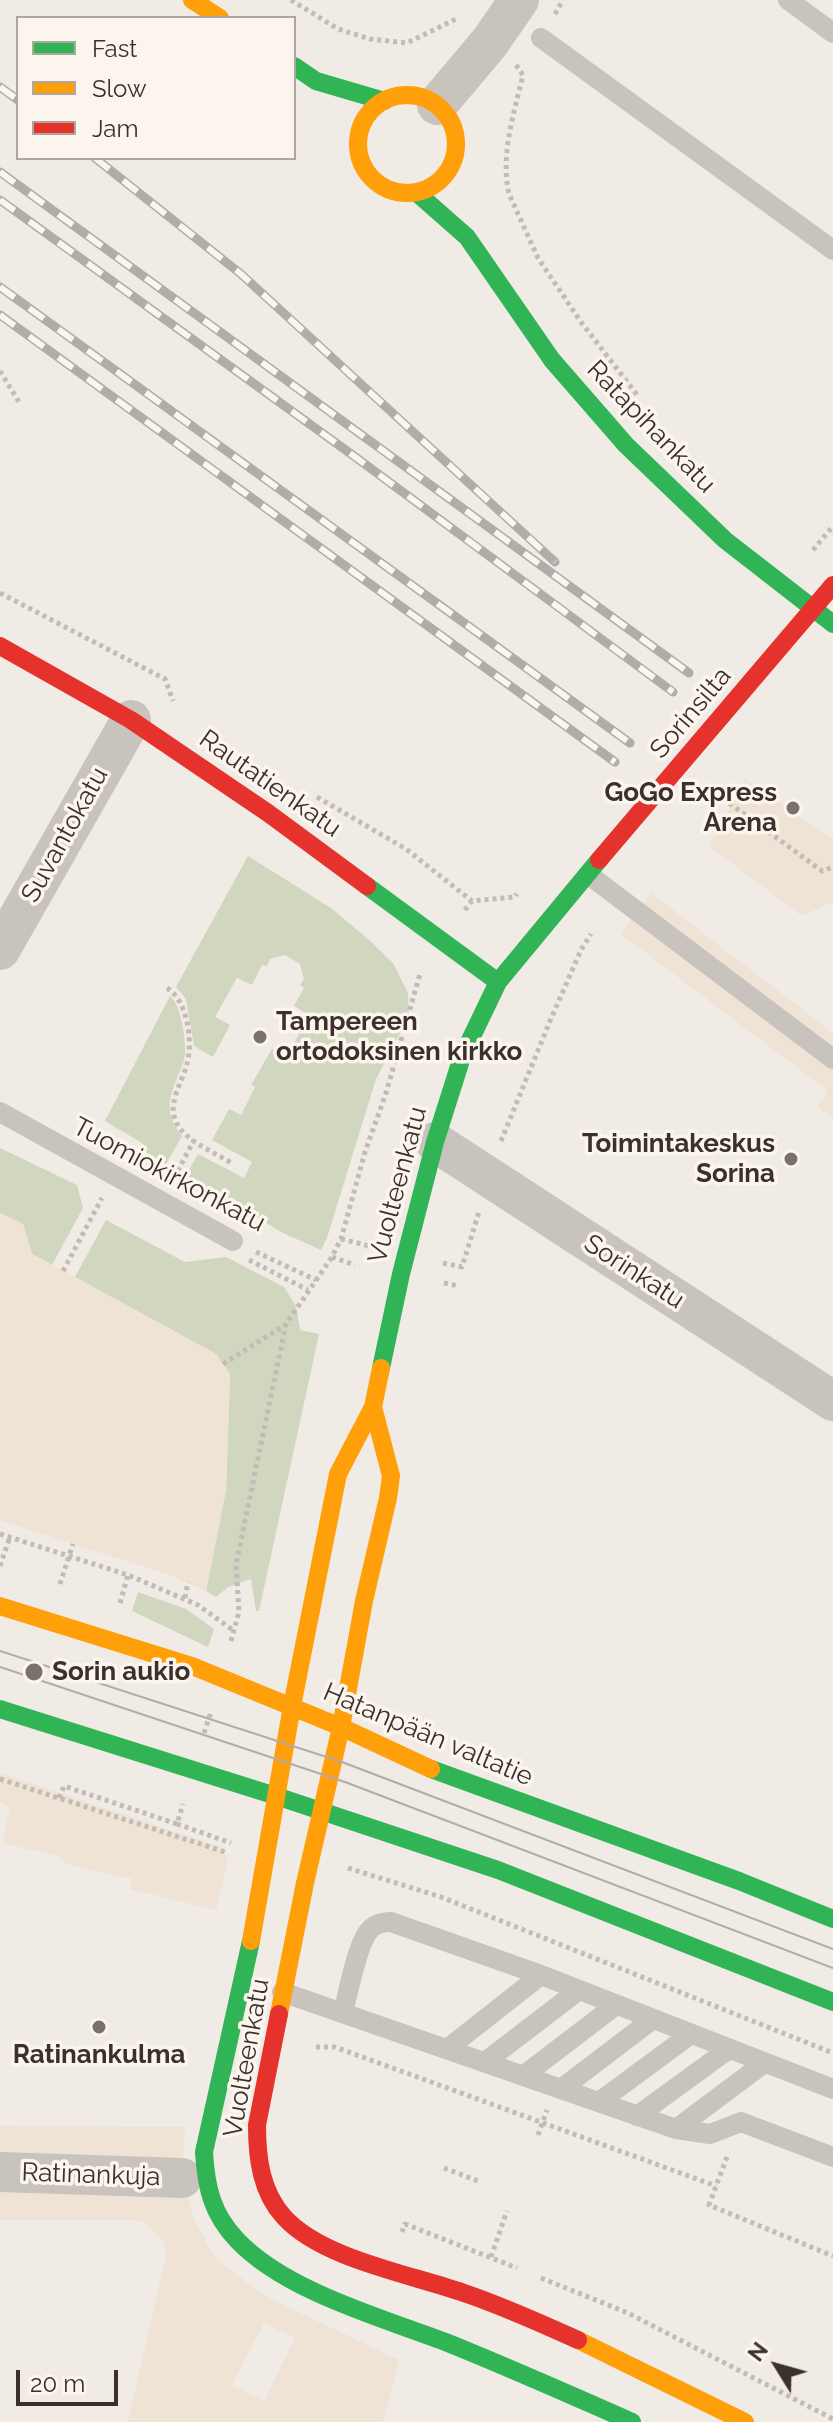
<!DOCTYPE html>
<meta charset="utf-8">
<style>
body{margin:0}
#map{position:relative;width:833px;height:2422px;overflow:hidden;background:#f0ebe5;font-family:Raleway,sans-serif}
canvas{display:block}
.legend{position:absolute;left:16px;top:16px;width:280px;height:144px;box-sizing:border-box;background:#fbf5ee;border:2px solid #aea6a0;margin:0;padding:10px 14px;list-style:none;font-size:24px;color:#3b302b}
.legend li{display:flex;align-items:center;gap:16px;height:40px}
.legend b{width:40px;border:2px solid #aea6a0}
.north{position:absolute;left:737px;top:2326px;width:80px;height:80px;-webkit-text-stroke:6px #fbf5ee;paint-order:stroke;rotate:307deg;font-size:22px;font-weight:700;line-height:32px;text-align:center;color:#3b302b}
.north::after{content:'';display:block;margin:auto;width:28px;height:36px;background:#3b302b;clip-path:polygon(50% 0,100% 100%,50% 72%,0 100%)}
.scale{position:absolute;left:16px;top:2370px;width:102px;height:36px;box-sizing:border-box;border:4px solid #3b302b;border-top:0;padding-left:10px;font-size:24px;line-height:28px;white-space:nowrap;color:#3b302b;-webkit-text-stroke:6px #fbf5ee;paint-order:stroke}
</style>
<div id="map">
<canvas width="833" height="2422"></canvas>
<ul class="legend">
<li><b style="height:10px;background:#30b455"></b>Fast</li>
<li><b style="height:10px;background:#ff9f0a"></b>Slow</li>
<li><b style="height:10px;background:#e5322d"></b>Jam</li>
</ul>
<div class="north">N</div>
<div class="scale">20 m</div>
</div>
<script>
const context = document.querySelector('canvas').getContext('2d');
context.lineJoin = 'round';
function fillPath(path, color) { context.fillStyle = color; context.fill(path, 'evenodd'); }
function strokePath(path, color, width, dash) { context.strokeStyle = color; context.lineWidth = width; context.lineCap = dash ? 'butt' : 'round'; context.setLineDash(dash || []); context.stroke(path); }
function label(font, color, halo, rows, align = 'center') {
  context.font = font + ' Raleway,sans-serif'; context.lineWidth = 7; context.setLineDash([]); context.textBaseline = 'middle'; context.strokeStyle = halo; context.fillStyle = color; for (const [text, x, y, turn = 0] of rows) {
    context.save(); context.translate(x, y); context.rotate((+turn || 0) * Math.PI / 180); context.textAlign = isNaN(turn) ? turn : align; if (halo) context.strokeText(text, 0, 0); context.fillText(text, 0, 0); context.restore();
  }
}
fillPath(new Path2D(`
 M248 856 331 908 368 939 393 963 408 993 409 1016 376 1079 327 1238 321 1250 283 1233 186 1175 198 1154 244 1178 252 1162 212 1140 229 1109 241 1115 255 1087 251 1085 272 1049 287 1057 309 1015 294 1006 304 988 300 985 304 979 300 964 285 955 270 959 267 966 262 965 252 985 237 978 215 1017 230 1025 213 1057 194 1046 186 999 176 987Z
 M170 996C181 1003 188 1048 184 1061 173 1091 159 1107 182 1136L166 1164 147 1153 142 1143 105 1121Z
 M0 1148 77 1185 83 1208 52 1265 32 1254 23 1224 0 1213Z
 M106 1220 185 1262 226 1257 284 1287 296 1306 300 1330 319 1334 259 1611H256L251 1579 228 1587 216 1597 206 1591 226 1490 230 1374 216 1354 75 1277Z
 M138 1592 186 1609 214 1629 208 1647 132 1611Z`), '#d1d6bf');
fillPath(new Path2D(`
 M745 779 833 839V902L802 916 709 846Z
 M651 893 833 1033V1118L817 1107 828 1091 621 934Z
 M0 1213 23 1224 32 1254 216 1354 230 1375 226 1490 206 1591 172 1576 0 1520Z
 M0 1773 224 1848 228 1861 216 1910 130 1889 132 1879 66 1864 62 1857 2 1843 10 1806 0 1802Z
 M0 2126 185 2127 182 2178 194 2218 212 2253 227 2268 269 2298 399 2360 383 2422H128L166 2255 163 2240 144 2222 133 2220H0ZM264 2323 295 2338 264 2401 232 2385Z`), '#eee3d5');
strokePath(new Path2D(`
 M291 0 338 29 370 39 407 43 458 18
 M555 14 563 0
 M516 65 523 75C514 114 500 154 509 194L538 258 581 322 638 396
 M0 371 19 402
 M813 550 833 526
 M0 593 165 679 173 701
 M710 789 822 871 833 867
 M317 797 406 849 472 901
 M465 910 472 901 515 897 517 894
 M167 988C188 1001 193 1041 187 1064 182 1083 166 1104 177 1124 187 1142 216 1153 233 1164
 M501 1141 550 1021 581 950 591 934
 M174 1178 194 1140
 M341 1239 370 1246
 M256 1252 316 1280
 M332 1257 355 1265
 M249 1260 308 1290
 M443 1263 462 1267 479 1212
 M63 1271 102 1198
 M444 1283 459 1286
 M223 1364 285 1325
 M0 1534 128 1575 198 1605 234 1631
 M0 1566 10 1537
 M60 1584 73 1544
 M185 1598 188 1582
 M120 1603 128 1575
 M231 1641 239 1612 236 1564 286 1324 332 1257 341 1239 365 1152 386 1093 420 974
 M204 1733 211 1712
 M0 1779 228 1853
 M59 1798 64 1786 177 1824 183 1804
 M177 1824 231 1843
 M348 1868 441 1897 833 2053
 M316 2047H335L716 2186
 M538 2135 547 2110
 M727 2157 709 2205 833 2256
 M444 2168 478 2181
 M402 2232 405 2224 517 2268
 M491 2257 507 2211
 M541 2278 628 2313 833 2419`), '#c2bbb6', 5, [4, 4]);
strokePath(new Path2D(`
 M788 0 833 33
 M541 38 833 250
 M589 875 833 1059
 M0 1112 233 1241
 M282 1992 676 2129 710 2134 741 2122 833 2157
 M343 2013C348 1993 357 1946 368 1932 374 1924 381 1922 391 1922L541 1975 833 2089
 M447 2049 541 1975
 M485 2062 579 1990
 M523 2076 616 2005
 M561 2089 653 2019
 M599 2102 691 2034
 M637 2116 729 2049
 M676 2129 763 2064`), '#c9c3be', 20);
strokePath(new Path2D(`
 M437 105 490 42 519 0
 M0 950 131 720
 M435 1142 833 1401
 M0 2172 182 2178`), '#c9c3be', 40);
strokePath(new Path2D(`
 M294 66 316 81 384 101
 M417 193 467 237 552 360 626 445 725 540 833 624
 M367 886 498 982
 M381 1368 401 1274 435 1142 462 1057 498 982 599 860
 M0 1709 276 1796 498 1870 833 2002
 M431 1769 739 1881 833 1919
 M251 1941 204 2152C206 2187 212 2214 237 2240 285 2291 382 2318 448 2343 510 2368 571 2395 632 2422`), '#30b455', 18);
strokePath(new Path2D(`
 M192 0 220 18
 M358 144a49 49 0 1 1 98 0a49 49 0 1 1-98 0Z
 M0 1606 192 1666 341 1727 431 1769
 M251 1941 292 1706 338 1474 373 1407 381 1368
 M279 2014 305 1883 341 1727 364 1601 388 1498 391 1476 373 1407
 M578 2340 745 2422`), '#ff9f0a', 18);
strokePath(new Path2D(`
 M0 646 131 720 268 813 367 886
 M599 860 833 585
 M279 2014 257 2125C257 2158 261 2192 284 2217 322 2259 410 2274 464 2293 503 2306 540 2323 578 2340`), '#e5322d', 18);
strokePath(new Path2D(`
 M0 1651 342 1762 833 1949
 M0 1667 345 1782 833 1968`), '#b1aca8', 2);
const rail = new Path2D(`
 M0 87 18 100
 M95 158 241 274 555 562
 M0 172 689 673
 M0 200 358 459 673 692
 M0 287 630 743
 M0 315 615 762`);
strokePath(rail, '#b1aca8', 9);
strokePath(rail, '#fbf5ee', 6, [18]);
for (const [x, y, r, color] of [
 [793,808,8,"#7a716c"],
 [260,1037,8,"#7a716c"],
 [791,1159,8,"#7a716c"],
 [34,1672,10,"#7a716c"],
 [99,2027,8,"#7a716c"]
]) { const dot = new Path2D(); dot.arc(x, y, r, 0, 2 * Math.PI); context.fillStyle = color; context.fill(dot); strokePath(dot, '#fbf5ee', 3); }
label('26px', '#3b302b', '#fbf5ee', [
 ["Ratapihankatu",651,427,46],
 ["Sorinsilta",691,713,-50],
 ["Rautatienkatu",270,784,35],
 ["Suvantokatu",65,835,-61],
 ["Tuomiokirkonkatu",169,1175,28],
 ["Vuolteenkatu",398,1185,-75],
 ["Sorinkatu",634,1272,33],
 ["Hatanpään valtatie",428,1735,23],
 ["Vuolteenkatu",247,2058,-80],
 ["Ratinankuja",91,2175,2]
]);
label('bold 26px', '#3b302b', '#fbf5ee', [
 ["GoGo Express",777,793],
 ["Arena",777,823],
 ["Tampereen",276,1022,"left"],
 ["ortodoksinen kirkko",276,1052,"left"],
 ["Toimintakeskus",775,1144],
 ["Sorina",775,1174],
 ["Sorin aukio",52,1672,"left"],
 ["Ratinankulma",99,2055,"center"]
], 'right');
</script>
